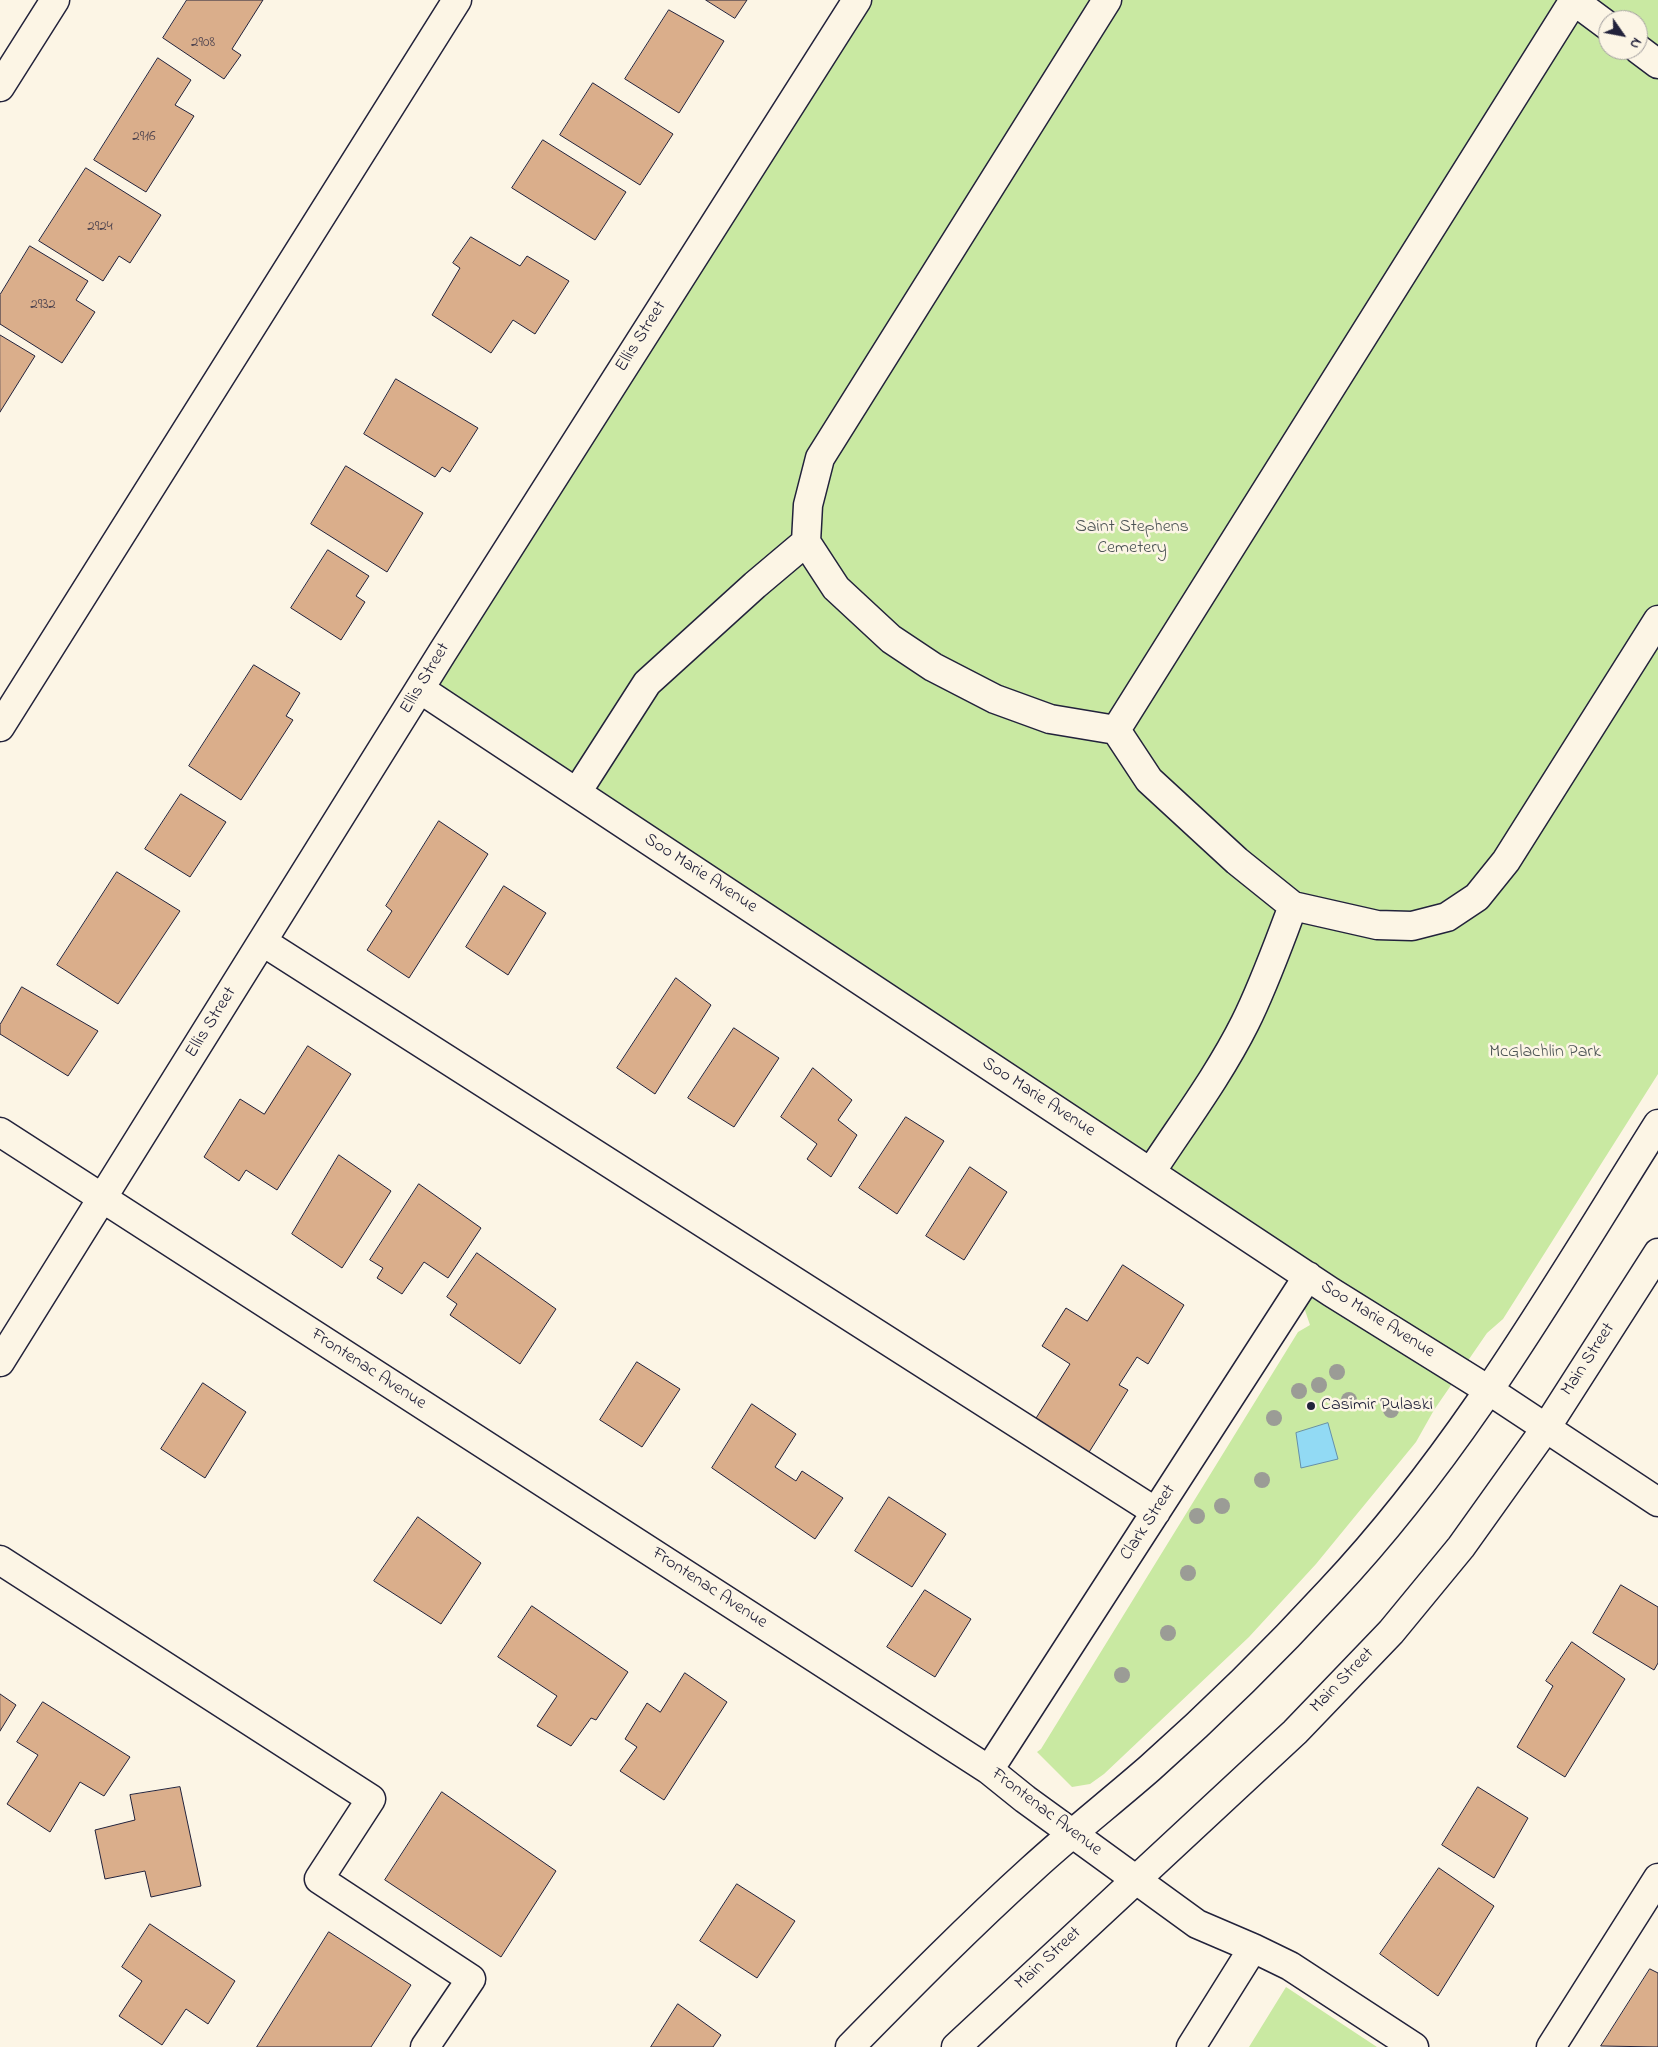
<!DOCTYPE html>
<style>
body{margin:0}
#map{position:relative;width:1658px;height:2047px;overflow:hidden;background:#fcf5e5;font-family:"Indie Flower",sans-serif}
canvas{display:block}
.north{position:absolute;left:1598px;top:10px;width:50px;height:50px;box-sizing:border-box;background:#fcf5e5;border:1px solid #a5a1a1;border-radius:50%;rotate:123deg;font-size:14px;font-weight:700;line-height:20px;text-align:center;color:#22223b}
.north::after{content:'';display:block;margin:auto;width:18px;height:22px;background:#22223b;clip-path:polygon(50% 0,100% 100%,50% 72%,0 100%)}
</style>
<div id="map">
<canvas width="1658" height="2047"></canvas>
<div class="north">N</div>
</div>
<script>
const context = document.querySelector('canvas').getContext('2d');
context.lineJoin = 'round';
function fillPath(path, color) { context.fillStyle = color; context.fill(path, 'evenodd'); }
function strokePath(path, color, width, dash) { context.strokeStyle = color; context.lineWidth = width; context.lineCap = dash ? 'butt' : 'round'; context.setLineDash(dash || []); context.stroke(path); }
function label(font, color, halo, rows, align = 'center') {
  context.font = font + ' "Indie Flower",sans-serif'; context.lineWidth = 5; context.setLineDash([]); context.textBaseline = 'middle'; context.strokeStyle = halo; context.fillStyle = color; for (const [text, x, y, turn = 0] of rows) {
    context.save(); context.translate(x, y); context.rotate((+turn || 0) * Math.PI / 180); context.textAlign = isNaN(turn) ? turn : align; if (halo) context.strokeText(text, 0, 0); context.fillText(text, 0, 0); context.restore();
  }
}
fillPath(new Path2D(`
 M865 0H1658V1074L1503 1319 1487 1333 1434 1410 1416 1442 1316 1564 1249 1637 1104 1774 1090 1784 1072 1787 1037 1752 1041 1749 1298 1332 1310 1325 1289 1263 420 689ZM1608 20H1638V50H1608Z
 M1286 1987 1377 2047H1249Z`), '#c9e9a2');
const water = new Path2D(`
 M1328 1423 1338 1459 1301 1468 1296 1433Z`);
fillPath(water, '#92daf4');
strokePath(water, '#6590aa', 1);
const building = new Path2D(`
 M187 0H263L232 49 241 55 224 79 163 38Z
 M706 0H747L735 18Z
 M669 10 724 41 679 113 625 79Z
 M158 58 191 80 175 105 194 116 146 192 94 160Z
 M593 83 673 134 640 185 560 135Z
 M543 140 626 192 595 240 512 188Z
 M86 168 161 215 130 263 119 256 103 281 39 241Z
 M471 237 520 266 527 256 569 281 535 334 513 320 491 353 432 315 460 268 453 263Z
 M30 246 88 281 76 300 95 312 62 363 0 324V295Z
 M0 335 35 356 0 412Z
 M396 379 478 428 450 472 442 467 435 477 364 434Z
 M346 466 423 513 387 572 311 524Z
 M328 550 369 576 356 596 365 602 341 640 291 608Z
 M254 665 300 693 286 716 293 720 241 800 189 766Z
 M181 794 226 822 190 877 145 849Z
 M439 821 488 854 409 978 367 950 392 911 386 906Z
 M117 872 180 911 118 1004 57 965Z
 M504 886 546 913 508 975 466 947Z
 M676 978 711 1005 655 1094 617 1068Z
 M22 987 98 1031 68 1076 0 1034V1025Z
 M734 1028 779 1058 734 1127 688 1098Z
 M308 1046 351 1074 277 1190 246 1170 239 1181 204 1157 240 1099 264 1114Z
 M813 1068 852 1100 838 1120 857 1135 831 1177 807 1159 817 1144 781 1117Z
 M906 1117 944 1141 897 1214 859 1188Z
 M339 1155 391 1191 342 1268 292 1234Z
 M970 1167 1007 1192 964 1260 926 1236Z
 M419 1184 481 1228 448 1278 424 1262 402 1294 377 1278 383 1268 370 1260Z
 M477 1253 556 1309 520 1364 450 1315 457 1304 447 1297Z
 M1123 1265 1184 1305 1148 1364 1137 1357 1119 1385 1128 1390 1086 1457 1033 1423 1070 1364 1042 1346 1066 1308 1087 1321Z
 M637 1362 680 1389 642 1447 600 1420Z
 M203 1383 246 1412 205 1478 161 1449Z
 M752 1404 796 1434 775 1467 796 1481 802 1471 843 1498 815 1539 712 1468Z
 M889 1497 946 1534 912 1587 855 1551Z
 M418 1517 481 1563 441 1624 374 1581Z
 M1621 1585 1658 1607V1663L1654 1670 1593 1633Z
 M925 1590 971 1619 935 1677 887 1647Z
 M532 1606 628 1672 596 1720 591 1718 571 1746 537 1726 557 1696 498 1657Z
 M1572 1642 1625 1679 1565 1777 1517 1747 1553 1686 1546 1681Z
 M685 1673 727 1702 664 1800 620 1771 637 1747 625 1739 647 1703 660 1712Z
 M0 1694 16 1705 0 1731Z
 M43 1702 130 1757 104 1796 80 1782 50 1832 7 1804 38 1755 17 1742Z
 M180 1787 201 1886 151 1897 145 1871 105 1879 95 1830 135 1820 130 1795Z
 M1478 1787 1528 1818 1494 1878 1442 1845Z
 M442 1792 556 1871 501 1957 385 1880Z
 M1439 1868 1494 1906 1438 1996 1380 1954Z
 M737 1884 795 1921 757 1978 700 1941Z
 M150 1924 235 1981 208 2024 186 2009 162 2045 119 2016 142 1981 122 1967Z
 M329 1932 411 1985 371 2047H257Z
 M1650 1969 1658 1973V2047L1601 2046Z
 M678 2004 721 2035 713 2047H651Z`);
fillPath(building, '#daae8b');
strokePath(building, '#22223b', 1);
const minor = new Path2D(`
 M1107 0 820 458 808 505 806 542 836 588 891 639 933 667 995 699 1050 719 1116 730 1149 780 1237 861 1293 906 1377 925 1412 926 1447 917 1477 897 1506 861 1658 620
 M1573 0 1608 26
 M1638 49 1658 64
 M0 87 55 0
 M420 689 1331 1292 1490 1391 1658 1502
 M0 727 457 0
 M1116 730 1574 0
 M577 792 647 683 755 585 806 542
 M263 942 1156 1512
 M0 1132 989 1770 1025 1799 1197 1924 1253 1948 1290 1966 1414 2047
 M1151 1172C1183 1123 1219 1075 1245 1023 1264 985 1278 945 1293 906
 M0 1362 442 653 857 0
 M0 1560 371 1799 319 1879 471 1979 425 2047
 M989 1770 1308 1276
 M1191 2047 1253 1948
 M1551 2047 1658 1878`);
const major = new Path2D(`
 M850 2047C910 1986 969 1926 1032 1869 1070 1834 1111 1802 1150 1768 1213 1712 1274 1652 1331 1590 1462 1451 1557 1284 1658 1124
 M956 2047 1295 1732 1391 1632 1461 1547 1546 1428 1658 1253`);
strokePath(minor, '#22223b', 31);
strokePath(major, '#22223b', 31);
strokePath(minor, '#fcf5e5', 28);
strokePath(major, '#fcf5e5', 28);
context.fillStyle = '#9b9c96';
for (const [x, y] of [
 [1337,1372],
 [1319,1385],
 [1299,1391],
 [1349,1400],
 [1391,1410],
 [1274,1418],
 [1262,1480],
 [1222,1506],
 [1197,1516],
 [1188,1573],
 [1168,1633],
 [1122,1675]
]) { context.beginPath(); context.arc(x, y, 8, 0, 2 * Math.PI); context.fill(); }
for (const [x, y, r, color] of [
 [1311,1406,5,"#22223b"]
]) { const dot = new Path2D(); dot.arc(x, y, r, 0, 2 * Math.PI); context.fillStyle = color; context.fill(dot); strokePath(dot, '#fcf5e5', 2); }
label('15px', '#50454f', null, [
 ["2908",203,44],
 ["2916",144,138],
 ["2924",100,228],
 ["2932",43,306]
]);
label('18px', '#22223b', '#fcf5e5', [
 ["Ellis Street",642,337,-58],
 ["Ellis Street",426,679,-59],
 ["Soo Marie Avenue",700,874,33],
 ["Ellis Street",212,1023,-58],
 ["Soo Marie Avenue",1038,1098,33],
 ["Soo Marie Avenue",1377,1320,32],
 ["Main Street",1589,1360,-57],
 ["Frontenac Avenue",368,1370,33],
 ["Clark Street",1149,1523,-57],
 ["Frontenac Avenue",709,1589,33],
 ["Main Street",1343,1681,-46],
 ["Frontenac Avenue",1046,1813,37],
 ["Main Street",1049,1959,-43]
]);
label('18px', '#4c5455', '#fcf5e5', [
 ["Saint Stephens",1132,528],
 ["Cemetery",1132,549],
 ["McGlachlin Park",1545,1053]
]);
label('18px', '#22223b', '#fcf5e5', [
 ["Casimir Pulaski",1321,1406]
], 'left');
</script>
